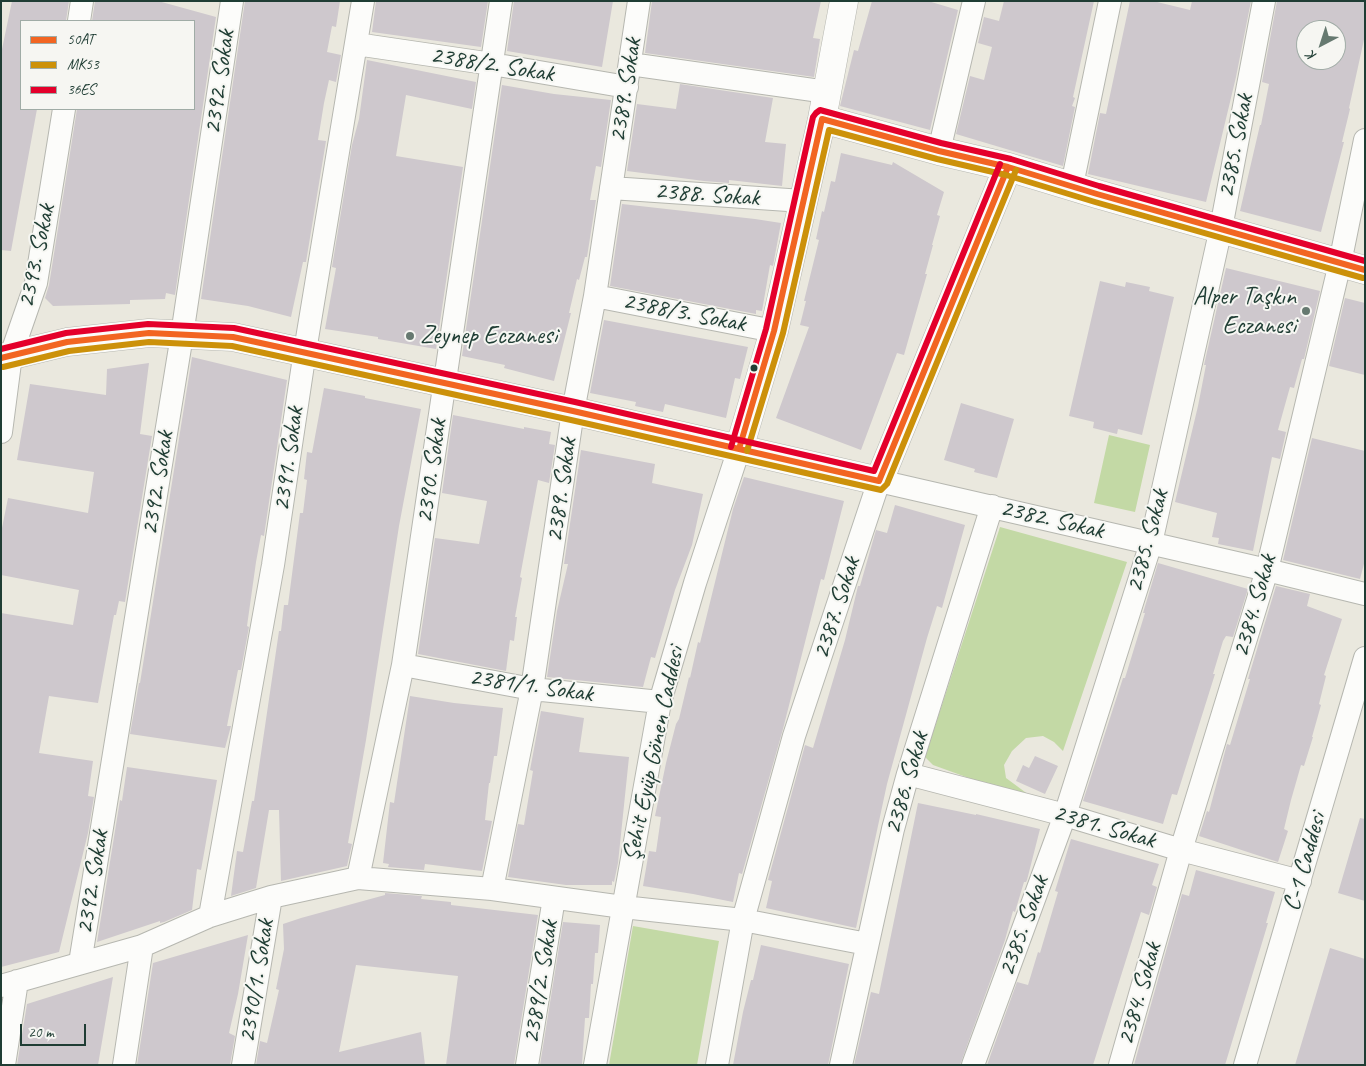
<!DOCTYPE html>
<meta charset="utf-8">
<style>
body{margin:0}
#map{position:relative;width:1366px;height:1066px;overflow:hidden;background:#eae8de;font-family:Caveat,sans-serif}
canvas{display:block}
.frame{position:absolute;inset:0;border:2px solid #1f3d34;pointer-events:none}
.legend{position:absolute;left:20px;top:20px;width:175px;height:90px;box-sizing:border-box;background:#f6f6f2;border:1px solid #a0aca6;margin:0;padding:6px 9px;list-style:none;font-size:15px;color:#1f3d34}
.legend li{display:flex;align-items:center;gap:10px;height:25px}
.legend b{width:25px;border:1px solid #a0aca6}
.north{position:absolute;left:1296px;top:20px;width:50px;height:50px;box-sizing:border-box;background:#f6f6f2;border:1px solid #a0aca6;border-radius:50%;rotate:220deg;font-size:14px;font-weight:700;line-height:20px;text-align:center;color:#1f3d34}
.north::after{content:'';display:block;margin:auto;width:18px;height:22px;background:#667970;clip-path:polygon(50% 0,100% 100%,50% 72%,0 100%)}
.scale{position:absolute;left:20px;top:1024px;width:66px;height:22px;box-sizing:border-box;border:2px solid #1f3d34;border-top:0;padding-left:6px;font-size:15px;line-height:18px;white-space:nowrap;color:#1f3d34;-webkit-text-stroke:4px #f6f6f2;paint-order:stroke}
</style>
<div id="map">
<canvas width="1366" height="1066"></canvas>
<div class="frame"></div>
<ul class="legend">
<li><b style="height:6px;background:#f26522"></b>50AT</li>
<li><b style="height:6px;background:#cc910a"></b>MK53</li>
<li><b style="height:6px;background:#e4002b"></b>36ES</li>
</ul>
<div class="north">K</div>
<div class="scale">20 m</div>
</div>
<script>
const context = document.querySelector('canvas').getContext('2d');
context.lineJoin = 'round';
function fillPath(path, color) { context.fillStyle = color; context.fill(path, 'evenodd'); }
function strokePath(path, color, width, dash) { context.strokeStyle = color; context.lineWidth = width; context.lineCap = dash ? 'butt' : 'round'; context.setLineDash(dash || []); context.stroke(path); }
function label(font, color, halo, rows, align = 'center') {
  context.font = font + ' Caveat,sans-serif'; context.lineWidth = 4; context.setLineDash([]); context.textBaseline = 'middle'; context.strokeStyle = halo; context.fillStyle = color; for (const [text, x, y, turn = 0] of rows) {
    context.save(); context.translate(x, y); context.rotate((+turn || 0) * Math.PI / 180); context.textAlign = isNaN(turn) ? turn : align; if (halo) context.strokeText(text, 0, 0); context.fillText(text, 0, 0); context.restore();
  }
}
fillPath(new Path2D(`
 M1109 435 1150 445 1135 512 1094 503Z
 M1000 527 1127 562 1063 751 1054 742 1043 736 1026 738 1012 751 1004 765 1006 778 1029 795 1027 799 933 765 925 757Z
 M633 926 719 941 697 1065H609Z`), '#c3d9a5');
fillPath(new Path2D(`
 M12 1H69L66 21H21V109H37L11 251 1 250V54Z
 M95 1H158L216 17 175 295 166 293 165 299 130 300V304L53 306 45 298 49 285 77 109H194V21H92Z
 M245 1H340L336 27 332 26 327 52 341 55 336 82 329 80 324 103 318 140 326 141 306 262H303L291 317 248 306 201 299Z
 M376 1H488L481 47 372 32Z
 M514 1H613L602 67 507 51Z
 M652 1H821L813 38 820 39 814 77 645 53Z
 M872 1H928L958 10 930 130 840 106 854 50 858 51Z
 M1004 1H1094L1073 97 1075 98 1072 106 1075 107 1063 166 956 134 970 76 984 80 992 47 978 43 984 17 999 21Z
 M1130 1H1153L1190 10 1192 1H1251L1236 77 1206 202 1088 174 1100 113 1106 114Z
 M1277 1H1365V35L1349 108 1350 109 1342 142H1344L1321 232 1240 211 1260 125H1261L1269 84 1262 82ZM1306 30H1336V60H1306Z
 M367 60 476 82 472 109 406 95 396 156 463 167 436 349 378 339V337L325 329 336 268 332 267 352 145 359 119Z
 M680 84 773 98 765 142 786 144 782 186 729 180V183L704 181 627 171 637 104 676 109Z
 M502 85 554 94 611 100 601 167 596 166 590 200H596L587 257H585L579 280 577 279 569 313H571L554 381 504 368 505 365 462 356Z
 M841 153 892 165 893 162 944 192 937 215 940 216 932 245H933L925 274H927L904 355 897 353 861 450 776 418 809 327 800 325 806 301H804L819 240 816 239 822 211 824 212 831 181 835 182Z
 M622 204 755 219 781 223 773 266 770 265 762 311 756 310V314L610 286Z
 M1226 268 1320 291 1304 359H1302L1294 388 1290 387 1278 430 1286 432 1280 459 1272 457 1253 551 1218 544 1219 538 1212 537 1217 513 1175 502 1198 406 1206 365H1204Z
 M1100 281 1125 287 1126 282 1150 287 1149 291 1174 297 1142 435 1118 429 1117 434 1093 428 1094 422 1069 416Z
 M1345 298 1365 303V375L1329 366Z
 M604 320 748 347 740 379 735 378 726 418 665 404 663 412 635 406 636 402 590 393Z
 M192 357 287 380 264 536 261 535 256 562 247 626 249 627 241 670H238L227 726H231L225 748 130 734 139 683H140Z
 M149 363 140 434 152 436 125 602 119 601 116 615H114L98 703 49 696 39 753 93 761 88 796 94 797 88 833 59 952 1 967V613L73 625 79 590 1 575V533L8 498 88 513 94 472 17 460 30 384 106 395 107 369Z
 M324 388 365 396V398L421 409 399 526 366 740 348 843 352 844 347 866 281 881 279 810H269L256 888 231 896 237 851 243 852 252 801H254L279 631H281L284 605H288L300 513H303L307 480 304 479 307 452 312 453Z
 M961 403 1014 419 997 478 974 472 975 469 944 460Z
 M453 415 524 429V427L551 432 549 444 555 445 549 483 538 480 520 577 522 578 515 617H517L514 641 510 640 506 671 418 654 435 538 479 544 487 501 442 493Z
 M1312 438 1365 451V560L1360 579 1283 560Z
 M581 450 655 464 652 483 703 494 692 545 675 590 655 658 651 657 643 687 547 677 557 611 568 564H564Z
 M744 477 844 501 824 580 821 579 783 729 742 874 739 873 733 902 693 894 643 886 649 851 656 852 661 817 655 816 666 763 676 724 679 719 689 677 690 678 698 642 700 643 733 509Z
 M895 505 965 525 942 608 937 606 927 638 887 784 856 928 766 908 772 881 768 880 805 745 813 748 845 640 858 586H860L876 530 887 533Z
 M1158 563 1248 589 1233 637 1226 636 1223 641 1213 674H1215L1177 795 1172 794 1163 824 1083 801 1123 678H1125L1145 613H1143Z
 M1276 586 1310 594 1307 606 1342 619 1324 675 1326 676 1319 704 1321 705 1312 737H1313L1304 766 1301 765 1291 800 1284 829 1288 831 1278 862 1199 836 1207 811 1209 812 1227 744 1230 745 1250 679H1248Z
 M410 696 454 703 503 708 497 756H494L490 783H489L485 820 492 821 482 871 425 864 424 870 388 867 389 864 383 863 390 802 394 803Z
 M541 711 584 718 579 752 629 757 618 863 614 882 612 881V885H566L508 877 518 824 524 825 533 771 530 770Z
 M1035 756 1058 766 1045 794 1016 781 1023 765 1029 768Z
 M127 767 217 780 201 870 197 869 192 910 164 922 160 923V921L97 942 120 800 122 801Z
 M918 803 976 815V814L1040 829 1027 880 1026 882H1024L1015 912 1013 911 1005 940 960 1065H854L871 992 879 994Z
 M1360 818 1365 819V901L1338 893Z
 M1071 839 1159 864 1152 885 1157 887 1149 915 1141 912 1093 1065H987L1017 982 1028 985 1038 952 1040 953 1058 892 1055 891Z
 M1196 870 1275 892 1266 923H1268L1225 1065H1134L1182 894 1189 896Z
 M385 893 422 896 421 899 451 902V905L538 915 514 1065H446L458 976 356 965 339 1052 421 1032 425 1065H256L260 1041 267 1043 279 990 276 989 284 949 283 924 301 918 385 895Z
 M563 922 600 925 598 953H595L593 984H591L589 1018H585L582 1065H540Z
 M248 935 238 994 229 1033 235 1036 230 1065H137L153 963Z
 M761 945 849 964 828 1065H733L743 1012 751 980H753Z
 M1330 948 1365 959V1065H1295Z
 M113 977 98 1065H17L27 1004Z`), '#cec8cd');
const minor = new Path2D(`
 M79 21 82 1
 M356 44 492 64 627 87
 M630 64 827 92
 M939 151 974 1
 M1072 185 1110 1
 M611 188 803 201
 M595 296 774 331
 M1 432 11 355 36 283 64 109
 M403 665 532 689 660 702
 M908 774 1065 815 1181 850 1300 881
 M358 878 403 665 501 1
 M492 889 532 689 573 411 595 296 639 1
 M210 916 273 565 305 351 363 1
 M80 963 182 335 232 1
 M1 986 142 946 210 916 271 897 358 878 492 889 623 907 743 920 867 944
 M4 1065 17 981
 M124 1065 142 946
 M243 1065 271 897
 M527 1065 554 898
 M595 1065 660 702 695 583 739 449
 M717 1065 743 920 794 736 879 481 1267 570 1365 594
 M841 1065 893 829 908 774 992 506
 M973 1065 1065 815 1151 543 1221 228 1264 1
 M1120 1065 1181 850 1267 570 1340 263 1365 140
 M1245 1065 1365 658`);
const secondary = new Path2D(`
 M822 119 939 151 1008 167 1097 194 1365 270
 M1 358 67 342 149 333 233 337 573 411 879 481 1008 167
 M739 449 774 331 822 119 844 1`);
strokePath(minor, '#b6b7b0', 24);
strokePath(secondary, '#b6b7b0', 29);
strokePath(minor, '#fcfcfa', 22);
strokePath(secondary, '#fcfcfa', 28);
strokePath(new Path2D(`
 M1 358 67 342 149 333 233 337 573 411 879 481 1008 167
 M739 449 774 331 822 119 939 151 1008 167 1097 194 1365 270`), '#f26522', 6);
strokePath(new Path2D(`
 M3 367 69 351 149 342 232 346 571 420 881 490 887 484 1016 170
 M747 451 783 333 829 130 937 159 1006 175 1095 202 1363 278`), '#cc910a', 6);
strokePath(new Path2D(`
 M1 349 66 333 148 324 234 328 575 402 874 471 1000 164
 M731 447 766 329 813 117 816 113 820 110 941 143 1011 159 1099 186 1365 261`), '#e4002b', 6);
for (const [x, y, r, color] of [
 [1306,311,5,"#667970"],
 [410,336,5,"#667970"],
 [754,368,4.5,"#1f3d34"]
]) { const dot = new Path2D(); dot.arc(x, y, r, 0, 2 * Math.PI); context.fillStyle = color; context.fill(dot); strokePath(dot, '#f6f6f2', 2); }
label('25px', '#1f3d34', '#f6f6f2', [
 ["2388/2. Sokak",492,65,9],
 ["2392. Sokak",220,82,-82],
 ["2389. Sokak",626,90,-81],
 ["2385. Sokak",1236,146,-79],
 ["2388. Sokak",707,195,4],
 ["2393. Sokak",37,256,-78],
 ["2388/3. Sokak",684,313,11],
 ["2391. Sokak",289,459,-82],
 ["2390. Sokak",432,471,-82],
 ["2392. Sokak",158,483,-81],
 ["2389. Sokak",562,490,-82],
 ["2382. Sokak",1052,520,13],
 ["2385. Sokak",1148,541,-75],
 ["2384. Sokak",1255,606,-74],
 ["2387. Sokak",837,608,-72],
 ["2381/1. Sokak",531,686,8],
 ["Şehit Eyüp Gönen Caddesi",654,754,-78],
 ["2386. Sokak",907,783,-74],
 ["2381. Sokak",1104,827,16],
 ["C-1 Caddesi",1305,862,-74],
 ["2392. Sokak",93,882,-81],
 ["2385. Sokak",1024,926,-70],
 ["2390/1. Sokak",257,981,-81],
 ["2389/2. Sokak",541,982,-81],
 ["2384. Sokak",1140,994,-74]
]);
label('25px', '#1f3d34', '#f6f6f2', [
 ["Alper Taşkın",1296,297],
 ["Eczanesi",1296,326],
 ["Zeynep Eczanesi",420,336,"left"]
], 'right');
</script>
